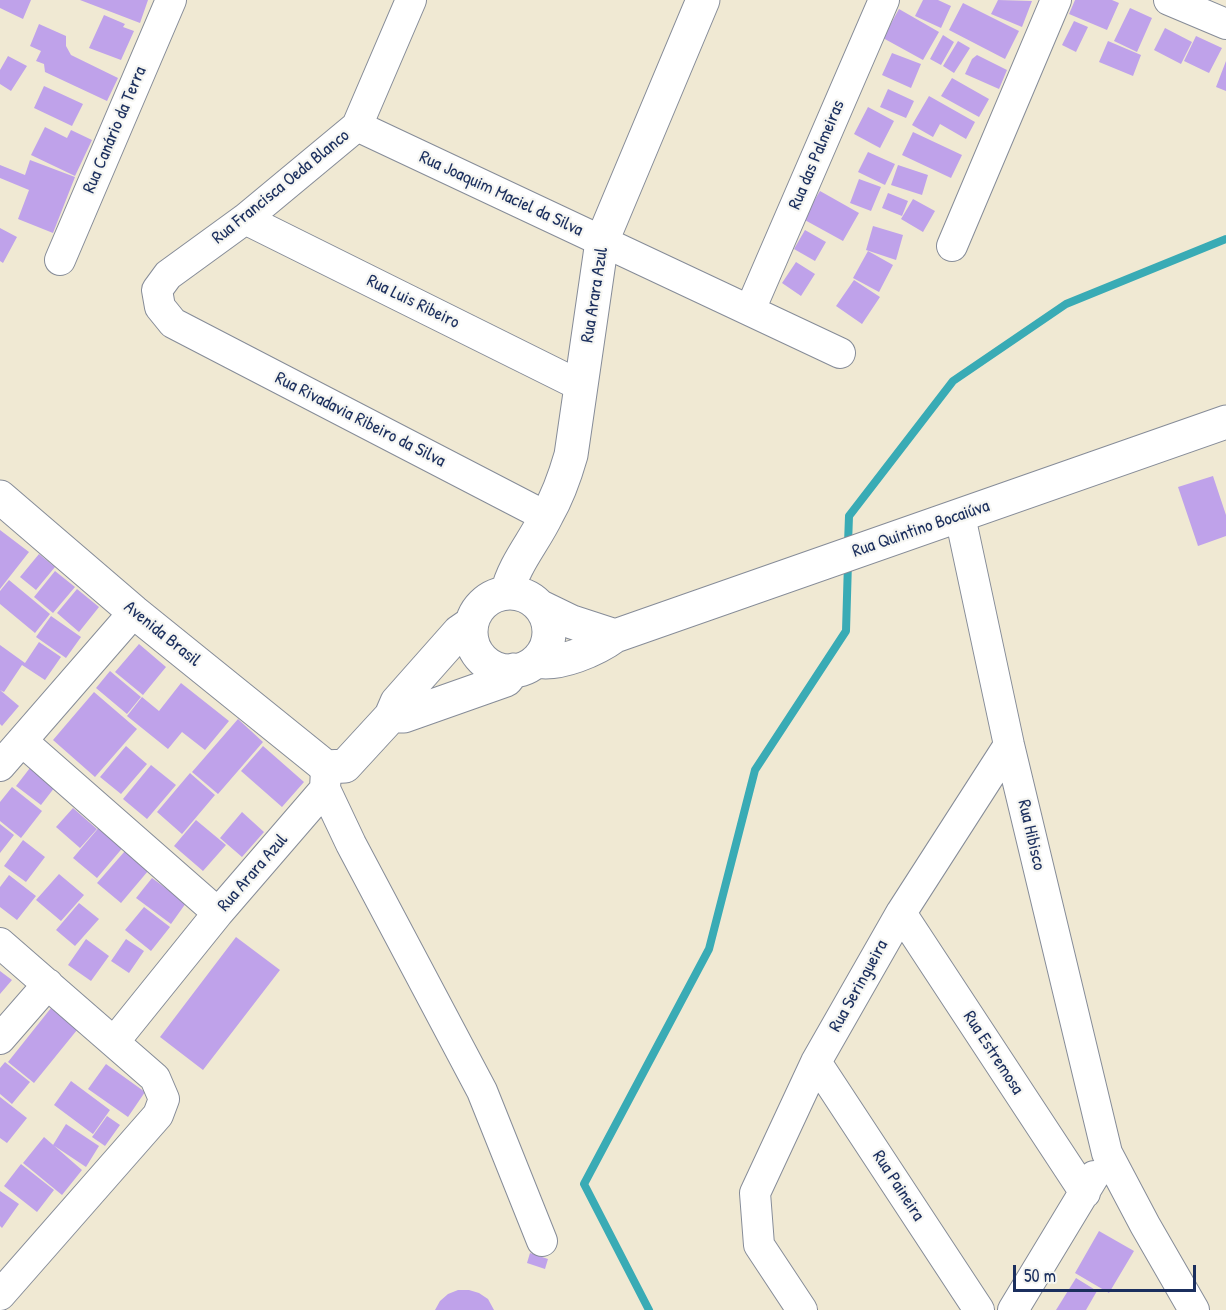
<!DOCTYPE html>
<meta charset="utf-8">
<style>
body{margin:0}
#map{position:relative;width:1226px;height:1310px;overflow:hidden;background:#f0e9d3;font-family:"Patrick Hand",sans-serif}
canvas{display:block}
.scale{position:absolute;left:1013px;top:1265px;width:183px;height:27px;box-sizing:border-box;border:3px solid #1b2f5e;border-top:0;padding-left:8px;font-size:18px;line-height:21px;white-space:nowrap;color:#1b2f5e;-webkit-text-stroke:4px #f6f6f2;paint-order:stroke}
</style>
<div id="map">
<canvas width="1226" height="1310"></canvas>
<div class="scale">50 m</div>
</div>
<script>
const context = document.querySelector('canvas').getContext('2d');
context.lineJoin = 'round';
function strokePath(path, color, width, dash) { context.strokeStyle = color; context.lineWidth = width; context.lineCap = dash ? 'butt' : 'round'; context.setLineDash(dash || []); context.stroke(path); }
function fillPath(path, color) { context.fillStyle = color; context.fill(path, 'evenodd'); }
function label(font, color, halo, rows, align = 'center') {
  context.font = font + ' "Patrick Hand",sans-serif'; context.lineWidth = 4.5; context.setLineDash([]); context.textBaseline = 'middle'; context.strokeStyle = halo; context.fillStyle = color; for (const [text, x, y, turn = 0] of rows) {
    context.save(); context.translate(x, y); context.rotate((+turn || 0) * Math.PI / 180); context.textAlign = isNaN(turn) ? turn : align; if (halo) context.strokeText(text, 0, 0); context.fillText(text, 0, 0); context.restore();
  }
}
strokePath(new Path2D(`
 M848 544 849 516 953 381 1066 304 1226 239
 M649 1310 584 1184 709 949 755 770 846 631 848 562`), '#39abb5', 8);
fillPath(new Path2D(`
 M0 0H31L23 19 0 8Z
 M80 0H148L140 23Z
 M923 0H938L951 6 941 28 915 16Z
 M998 0 1032 1 1022 27 991 14Z
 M1075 0H1112L1119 3 1107 30 1069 14Z
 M963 3 1019 31 1005 59 949 30Z
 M1130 8 1152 18 1137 52 1114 41Z
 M899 9 939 32 923 60 883 38Z
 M104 15 125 24 123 27 134 31 121 60 89 48Z
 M1074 21 1088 27 1076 52 1062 45Z
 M39 24 66 36V46L71 55 118 78 107 101 45 72 44 64 36 61 41 51 30 46Z
 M1165 28 1192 42 1181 64 1154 50Z
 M943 35 954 42 941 65 930 59Z
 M1196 36 1222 48 1209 73 1184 61Z
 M958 41 970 48 954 73 943 66Z
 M1108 41 1141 55 1133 76 1099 62Z
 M892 53 921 64 911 88 882 75Z
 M977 55 1007 70 999 89 965 74 972 59Z
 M8 56 27 66 11 91 0 84V70Z
 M1226 61V91L1216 87Z
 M952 78 989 99 979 117 941 96Z
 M44 86 83 104 72 126 34 108Z
 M888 89 914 101 906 118 880 107Z
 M929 96 975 122 966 139 940 124 933 137 912 125Z
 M868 107 894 121 880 148 854 134Z
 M45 127 67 138 71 130 92 140 75 176 31 155Z
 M913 132 962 155 951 178 902 155Z
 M868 152 895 164 885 185 858 172Z
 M30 160 75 177 53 233 18 219 29 190 0 178V165L25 175Z
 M898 165 928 175 922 195 891 185Z
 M859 179 881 187 871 211 850 203Z
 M820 191 859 213 843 241 803 219Z
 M888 193 908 201 902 216 882 208Z
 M913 199 935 211 923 232 901 219Z
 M873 226 903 235 896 260 866 250Z
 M0 228 17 237 3 263 0 261Z
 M805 230 826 242 815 261 794 249Z
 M868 251 893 265 879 292 853 278Z
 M796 262 815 274 801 296 782 283Z
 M854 280 880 297 862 324 836 306Z
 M1213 476 1226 515V536L1198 546 1178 487Z
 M0 530 29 552 0 589Z
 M39 554 55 567 36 590 20 577Z
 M55 571 75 587 53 613 34 597Z
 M9 580 50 614 35 633 0 604V591Z
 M77 589 99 607 79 632 57 613Z
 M51 616 81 637 66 658 36 637Z
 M39 642 61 657 45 680 22 665 4 692 0 690V645L25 663Z
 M139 644 166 667 143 695 115 672Z
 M110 671 141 697 127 714 96 688Z
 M181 683 229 721 205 750 182 732 168 749 127 716 142 697 159 711Z
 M0 690 19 706 2 726 0 724Z
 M94 692 137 729 95 777 53 740Z
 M238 719 263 742 218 794 192 772Z
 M126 746 147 764 121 794 100 777Z
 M263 746 304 782 282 807 241 771Z
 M33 764 58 783 41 805 16 786Z
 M151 765 176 785 147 819 123 799Z
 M190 773 215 795 182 834 157 812Z
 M12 787 42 811 21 838 0 821V802Z
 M73 808 97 829 80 848 56 827Z
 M242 812 264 832 242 857 220 838Z
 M196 820 226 845 203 871 174 846Z
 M0 824 14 835 0 853Z
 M101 825 125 845 97 878 73 858Z
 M23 840 45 857 26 882 4 866Z
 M125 851 148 871 121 903 97 883Z
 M59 874 84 895 61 921 36 900Z
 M9 875 36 896 17 920 0 907V887Z
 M152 878 186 903 171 924 136 898Z
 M79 903 99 919 75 946 56 930Z
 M144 907 170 927 151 951 125 930Z
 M236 937 280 970 203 1070 160 1037Z
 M86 939 109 956 91 981 68 965Z
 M126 939 144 951 129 973 111 961Z
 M0 971 12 980 0 994Z
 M51 1008 77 1030 34 1083 8 1062Z
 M5 1062 30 1082 12 1104 0 1094V1068Z
 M106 1064 145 1092 128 1117 88 1089Z
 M71 1081 110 1110 93 1134 54 1105Z
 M0 1097 27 1118 7 1143 0 1138Z
 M107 1116 120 1125 105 1146 92 1137Z
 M66 1124 99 1146 86 1167 53 1145Z
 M44 1137 82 1170 62 1195 23 1163Z
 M21 1164 54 1190 37 1212 4 1186Z
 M0 1191 19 1204 2 1228 0 1226Z
 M1099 1231 1134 1251 1109 1293 1075 1273Z
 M530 1253 548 1259 545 1269 527 1263Z
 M1076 1278 1097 1291 1086 1310H1056Z
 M458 1290H469L479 1293 488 1299 494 1310H435L440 1301 448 1294Z`), '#bfa2ea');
const minor = new Path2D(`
 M411 0 357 126 245 219 168 275 157 290 160 307 173 323 547 517
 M1169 0 1226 24
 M357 126 840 353
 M245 219 581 386
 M952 246 1056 0
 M60 260 171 0
 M750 310 884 0
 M960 516 1009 745 1107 1153 1145 1225 1194 1310
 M22 741 218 913
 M0 766 134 612
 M325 789 351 844 482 1091 542 1241
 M901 913 1085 1193
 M0 943 155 1078 164 1099 158 1115 0 1295
 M0 1039 48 984
 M114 1042 218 913 325 789 326 770
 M816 1062 979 1310
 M802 1310 759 1245 755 1193 816 1062 901 913 1009 745
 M1013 1310 1094 1176`);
const tertiary = new Path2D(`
 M0 497 134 612 326 767 345 766 391 716 397 702 459 632 472 623
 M507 593C514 564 534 542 547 515 558 496 565 476 571 455L602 241 703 0
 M471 632a39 39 0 1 1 78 0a39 39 0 1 1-78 0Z
 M539 606 572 622 615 636
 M536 661C559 666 596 650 615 636L1226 422
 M391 716H404L506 680 514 670`);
strokePath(minor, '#868c98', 32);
strokePath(tertiary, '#868c98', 35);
strokePath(minor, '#fff', 30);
strokePath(tertiary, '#fff', 33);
label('18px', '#1b2f5e', '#f6f6f2', [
 ["Rua Canário da Terra",115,130,-67],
 ["Rua das Palmeiras",817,155,-67],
 ["Rua Francisca Oeda Blanco",281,187,-39],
 ["Rua Joaquim Maciel da Silva",501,194,25],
 ["Rua Arara Azul",595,295,-81],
 ["Rua Luis Ribeiro",413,302,26],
 ["Rua Rivadavia Ribeiro da Silva",360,420,27],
 ["Rua Quintino Bocaiúva",921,529,-19],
 ["Avenida Brasil",162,634,39],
 ["Rua Hibisco",1031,835,77],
 ["Rua Arara Azul",253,873,-49],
 ["Rua Seringueira",859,986,-61],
 ["Rua Estremosa",993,1053,57],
 ["Rua Paineira",898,1186,57]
]);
</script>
